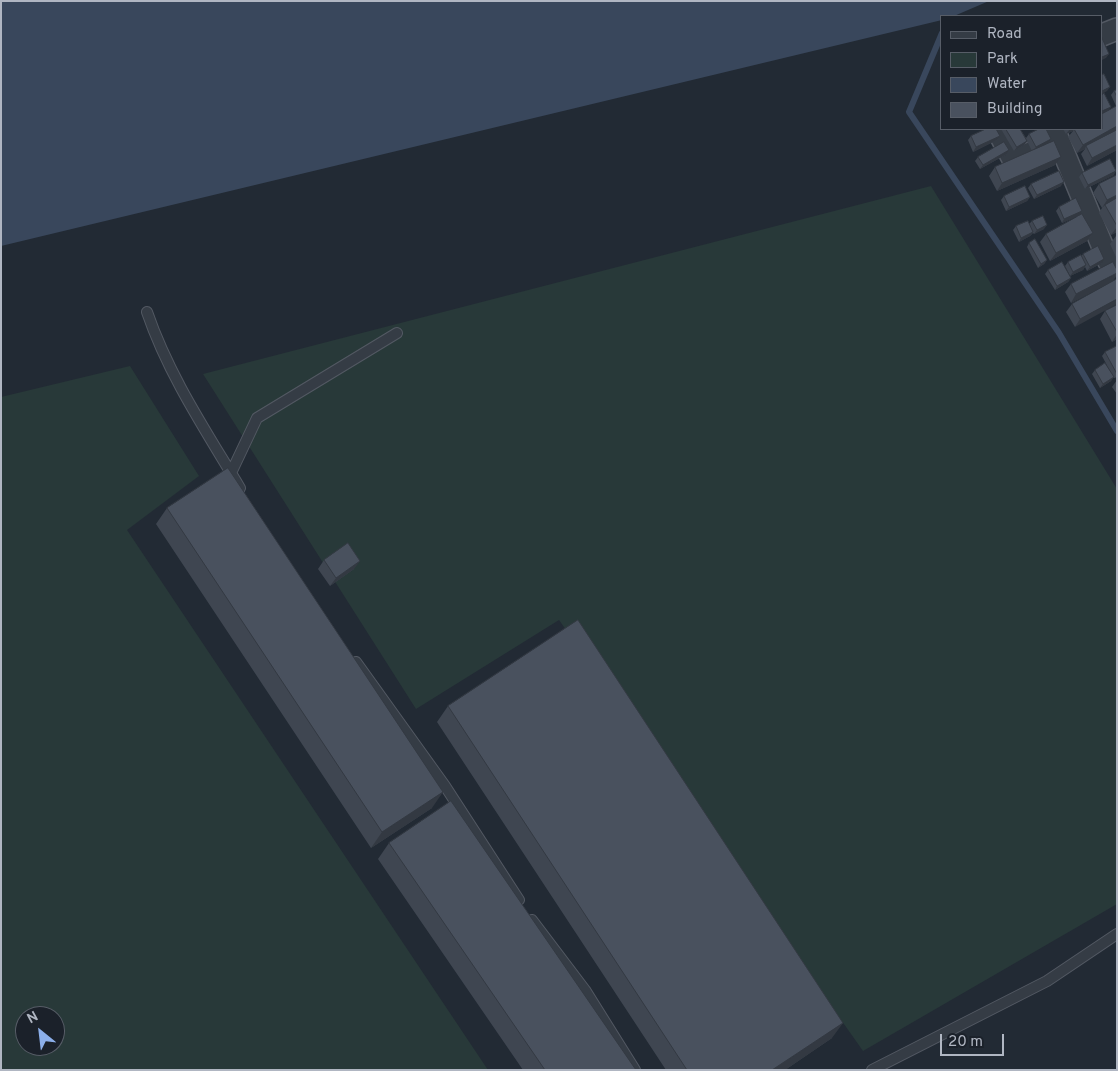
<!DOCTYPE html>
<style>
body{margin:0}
#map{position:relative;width:1118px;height:1071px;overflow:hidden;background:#222a34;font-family:Overpass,sans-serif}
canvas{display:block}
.frame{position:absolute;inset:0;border:2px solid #b0b6c2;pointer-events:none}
.legend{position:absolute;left:940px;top:15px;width:162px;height:115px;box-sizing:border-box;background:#1b212a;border:1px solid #575d67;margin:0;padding:6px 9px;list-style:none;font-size:15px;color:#b0b6c2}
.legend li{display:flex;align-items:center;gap:10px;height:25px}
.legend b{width:25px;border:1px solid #575d67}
.north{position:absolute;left:15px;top:1006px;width:50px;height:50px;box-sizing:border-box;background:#1b212a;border:1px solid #575d67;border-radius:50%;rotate:331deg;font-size:14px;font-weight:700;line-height:20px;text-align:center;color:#b0b6c2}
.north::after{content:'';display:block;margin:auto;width:18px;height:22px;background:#8cafea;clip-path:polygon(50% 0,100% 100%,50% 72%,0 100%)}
.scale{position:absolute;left:940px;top:1034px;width:64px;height:22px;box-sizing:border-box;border:2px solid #b0b6c2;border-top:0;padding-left:6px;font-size:15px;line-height:18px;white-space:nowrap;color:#b0b6c2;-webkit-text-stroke:4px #1b212a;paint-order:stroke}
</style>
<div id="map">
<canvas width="1118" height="1071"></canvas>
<div class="frame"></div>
<ul class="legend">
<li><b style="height:6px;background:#353c45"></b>Road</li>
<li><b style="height:14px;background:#283939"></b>Park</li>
<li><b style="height:14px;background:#39475c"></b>Water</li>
<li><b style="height:14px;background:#49515e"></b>Building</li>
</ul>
<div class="north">N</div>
<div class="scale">20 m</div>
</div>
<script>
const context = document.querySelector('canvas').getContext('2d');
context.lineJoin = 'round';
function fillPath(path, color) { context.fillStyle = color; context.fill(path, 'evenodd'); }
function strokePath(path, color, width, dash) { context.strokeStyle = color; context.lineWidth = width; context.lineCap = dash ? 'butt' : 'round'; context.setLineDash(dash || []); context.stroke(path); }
fillPath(new Path2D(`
 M931 186 1117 489V904L863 1051 559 620 416 709 203 374Z
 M130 366 199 476 127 530 488 1070H1V397ZM25 1016H55V1046H25Z`), '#283939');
fillPath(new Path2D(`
 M1 1H989L954 16H942V20L1 246Z`), '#39475c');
strokePath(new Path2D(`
 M942 33 909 112 1059 333 1117 431`), '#39475c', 6);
const service = new Path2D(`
 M147 312C169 376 206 431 240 488
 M231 473 257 418 397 333
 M356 662 445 786 519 900
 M532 920 585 990 635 1070
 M872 1070 1047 981 1117 934`);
const minor = new Path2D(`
 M1102 35 1117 29
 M997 129 1014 161 1037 150
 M1054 129 1109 262 1112 264 1117 262`);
strokePath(service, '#535963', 12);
strokePath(minor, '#535963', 24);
strokePath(service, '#353c45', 10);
strokePath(minor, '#353c45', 21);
fillPath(new Path2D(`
 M1117 90V150L1087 166 1081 154 1085 149 1077 153 1068 137 1073 131 1066 134 1063 129H1102L1108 111 1116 106 1111 95 1114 91Z
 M1001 129H1020L1026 138 1029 134 1051 139 1049 143 1039 148 1055 165 997 191 989 176 995 167 1032 151 1027 141 1024 145 1014 151Z
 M971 136H1000L997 140 973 152 968 140Z
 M1009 150 1007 154 980 169 975 161 978 157Z
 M1082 173 1114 175 1085 189 1079 177Z
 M1117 175V232L1111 235 1099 213 1102 208 1093 193 1099 184Z
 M1031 184 1061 186 1034 199 1028 188Z
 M1004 196 1030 197 1027 201 1006 211 1001 200Z
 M1059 207 1082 211 1080 215 1062 223 1056 211Z
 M1032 221 1044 229 1034 234 1033 233 1030 236 1019 242 1013 230 1016 226 1029 224Z
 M1093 233 1087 241 1050 261 1040 242 1046 234Z
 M1116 236H1117V257H1116L1110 244Z
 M1029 243 1047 260 1044 264 1038 268 1027 247Z
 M1083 254 1102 263 1087 271 1085 267 1083 270 1070 276 1065 266 1068 262 1081 257Z
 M1048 270 1071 278 1068 282 1055 290 1045 274Z
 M1117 279 1075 327 1066 312 1072 304Z
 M1113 281 1071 303 1065 292 1071 284Z
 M1117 305V339L1112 342 1100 319 1105 311Z
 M1117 346V377L1114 378 1113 377 1111 381 1100 388 1092 374 1095 370 1111 373 1102 356 1105 352Z
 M1117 380V394L1112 387Z
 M167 508 432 808 371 848 156 524Z
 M324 560 354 569 330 586 318 569Z
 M448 706 832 1038 785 1070H666L437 722Z
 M389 843 636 1070H523L378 859Z`), '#3f4651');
fillPath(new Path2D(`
 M1109 54 1106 58 1102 60V57Z
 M1110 87 1107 91 1102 94V91Z
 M1111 107 1105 115 1102 116V111Z
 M1117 126V131L1086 146 1085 149 1077 153 1083 145Z
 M1070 129H1077H1074L1073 131 1066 134Z
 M1000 136 997 140 973 152 976 147Z
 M1051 139 1049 143 1033 151 1036 147Z
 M1027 141 1024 145 1014 151 1017 147Z
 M1117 145V150L1087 166 1092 158Z
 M1009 150 1007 154 980 169 983 165Z
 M1061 157 1055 165 997 191 1002 183Z
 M1116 171 1114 175 1085 189 1088 185Z
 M1064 182 1061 186 1034 199 1037 195Z
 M1117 195V200L1105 205 1102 208 1107 200Z
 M1030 197 1027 201 1006 211 1009 207Z
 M1082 211 1080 215 1062 223 1064 219Z
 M1047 225 1044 229 1034 234 1037 230Z
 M1117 227V232L1111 235Z
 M1033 232 1030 236 1019 242 1021 238Z
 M1093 233 1087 241 1050 261 1056 253Z
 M1104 259 1102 263 1087 271 1090 267Z
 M1047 260 1044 264 1038 268 1041 264Z
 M1086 265 1083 270 1070 276 1073 272Z
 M1117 273V275L1113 281 1071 303 1076 294Z
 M1071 278 1068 282 1055 290 1057 286Z
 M1117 299V304L1075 327 1080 319Z
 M1117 334V339L1112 342Z
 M1114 377 1111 381 1100 388 1103 384Z
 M360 561 354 569 330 586 336 578Z
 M443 792 432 808 371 848 382 832Z
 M843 1023 832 1038 785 1070H772Z`), '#333942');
const building = new Path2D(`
 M1102 38 1109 54 1102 57Z
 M1104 74 1110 87 1102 91V75Z
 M1117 90V97L1114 91Z
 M1104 93 1111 107 1102 111V95Z
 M1117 106V126L1083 145 1074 129H1102V114Z
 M986 129H996L1000 136 976 147 971 136Z
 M1006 129H1020L1027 141 1017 147Z
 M1039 129H1046L1051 139 1036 147 1029 134Z
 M1117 130V145L1092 158 1086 146Z
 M1054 141 1061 157 1002 183 995 167Z
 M1004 142 1009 150 983 165 978 157Z
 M1110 159 1116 171 1088 185 1082 173Z
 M1059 171 1064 182 1037 195 1031 184Z
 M1117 175V195L1107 200 1099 184Z
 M1025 186 1030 197 1009 207 1004 196Z
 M1076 198 1082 211 1064 219 1059 207Z
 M1117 198V226L1105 205Z
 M1082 214 1093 233 1056 253 1046 234Z
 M1043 216 1047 225 1037 230 1032 221Z
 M1028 221 1033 232 1021 238 1016 226Z
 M1035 239 1047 260 1041 264 1029 243Z
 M1098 246 1104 259 1090 267 1083 254Z
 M1081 255 1086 265 1073 272 1068 262Z
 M1062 262 1071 278 1057 286 1048 270Z
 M1113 262 1117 270V273L1076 294 1071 284Z
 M1117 279V299L1080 319 1072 304Z
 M1117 305V332L1105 311Z
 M1117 346V374L1105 352Z
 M1105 363 1114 377 1103 384 1095 370Z
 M228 468 443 792 382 832 167 508Z
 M348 543 360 561 336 578 324 560Z
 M578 620 843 1023 772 1070H687L448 706Z
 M451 801 636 1070H545L389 843Z`);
fillPath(building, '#49515e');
strokePath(building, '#333942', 1);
</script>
